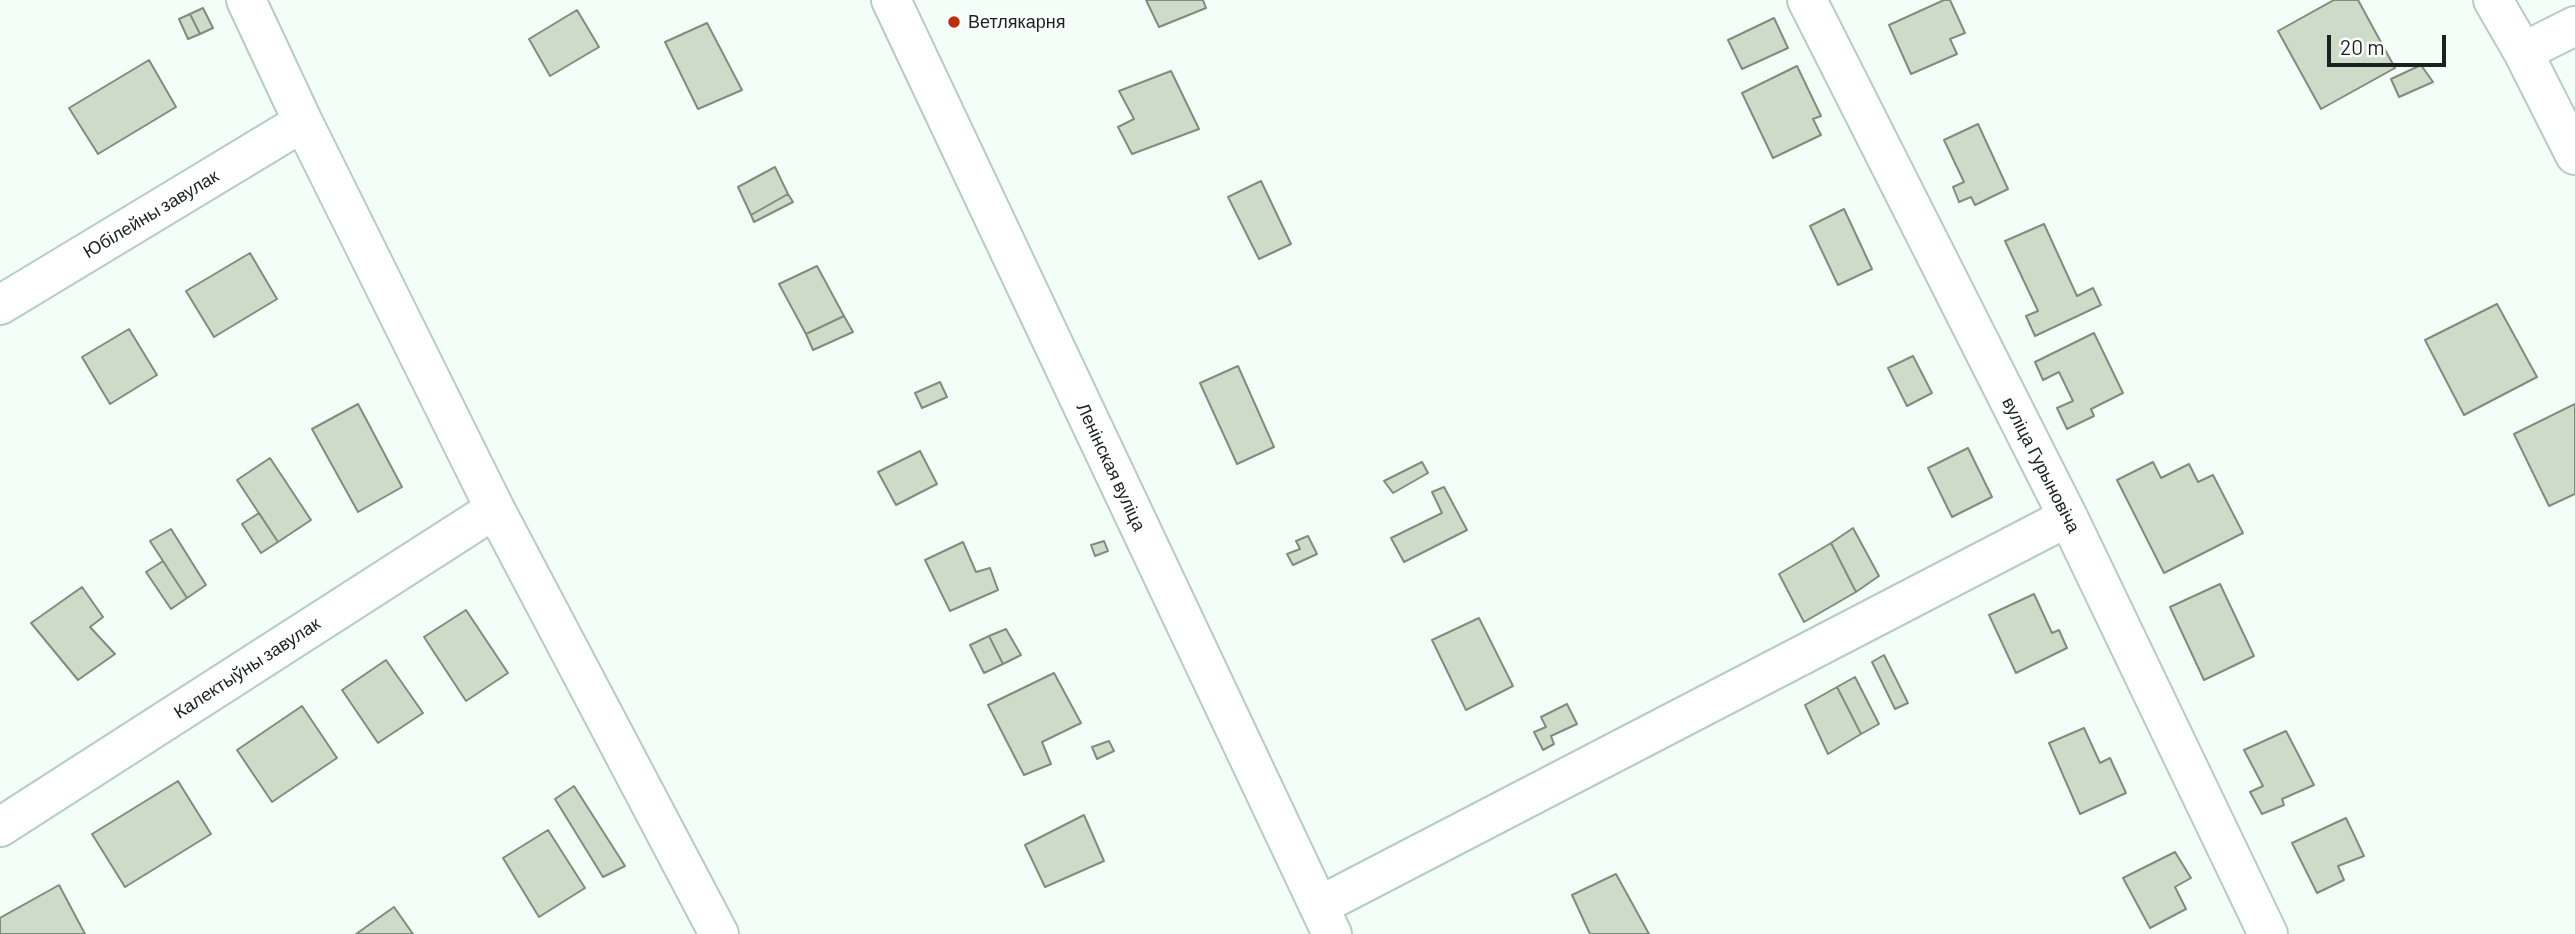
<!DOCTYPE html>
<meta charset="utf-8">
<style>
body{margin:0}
#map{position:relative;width:2575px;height:934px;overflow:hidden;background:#f4fef8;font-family:Barlow,sans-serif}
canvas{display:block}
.scale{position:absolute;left:2327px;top:35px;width:119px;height:32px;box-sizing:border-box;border:4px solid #19221e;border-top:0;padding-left:9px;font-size:21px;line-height:24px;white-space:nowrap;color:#19221e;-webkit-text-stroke:5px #fff;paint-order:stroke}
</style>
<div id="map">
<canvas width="2575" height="934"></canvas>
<div class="scale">20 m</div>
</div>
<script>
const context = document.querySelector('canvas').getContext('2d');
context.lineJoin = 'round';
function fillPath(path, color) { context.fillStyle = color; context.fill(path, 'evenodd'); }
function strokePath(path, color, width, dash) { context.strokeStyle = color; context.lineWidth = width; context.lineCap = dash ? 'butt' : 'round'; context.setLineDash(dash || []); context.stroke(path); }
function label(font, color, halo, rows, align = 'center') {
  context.font = font + ' Barlow,sans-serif'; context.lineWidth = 5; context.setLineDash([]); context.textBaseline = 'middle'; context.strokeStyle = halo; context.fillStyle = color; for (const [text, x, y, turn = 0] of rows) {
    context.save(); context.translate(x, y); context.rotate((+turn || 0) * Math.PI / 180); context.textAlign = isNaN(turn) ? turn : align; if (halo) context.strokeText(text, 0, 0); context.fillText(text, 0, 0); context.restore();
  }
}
const building = new Path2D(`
 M1146 0H1203L1206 8 1159 27Z
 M1944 0H1950L1965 33 1950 39 1957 54 1911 74 1889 25Z
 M2334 0H2358L2395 68 2321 109 2278 31Z
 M203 8 213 28 200 34 190 14Z
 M577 10 599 47 550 76 529 39Z
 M190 14 200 34 188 39 179 19Z
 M1774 18 1788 48 1742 69 1728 40Z
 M707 23 742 90 698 109 665 42Z
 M149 60 176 107 98 154 69 108Z
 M2421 65 2433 82 2399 97 2391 79Z
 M1797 66 1821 116 1813 119 1821 135 1773 158 1742 93Z
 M1171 71 1199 129 1132 154 1118 127 1134 119 1119 91Z
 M1978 124 2008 189 1975 205 1971 197 1959 202 1953 187 1964 182 1944 140Z
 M775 167 788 194 751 215 738 187Z
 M1261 181 1291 244 1259 259 1228 197Z
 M788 194 793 202 754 222 751 215Z
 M1844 209 1872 269 1838 285 1810 226Z
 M2044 224 2077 296 2093 288 2101 305 2035 336 2026 316 2038 311 2005 241Z
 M250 253 277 299 214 337 186 291Z
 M817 266 844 316 806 334 779 284Z
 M2497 304 2537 377 2464 415 2425 340Z
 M844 316 853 332 813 350 806 334Z
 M129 329 157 375 110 404 82 357Z
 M2094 333 2123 393 2091 409 2094 416 2067 429 2057 408 2073 401 2059 372 2043 380 2035 362Z
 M1913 356 1932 393 1907 406 1888 368Z
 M1238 366 1274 447 1237 464 1200 383Z
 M940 382 947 397 922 408 915 393Z
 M358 404 402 487 358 512 312 429Z
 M2575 404V494L2549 506 2514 434Z
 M1968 448 1992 497 1952 517 1928 468Z
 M920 451 937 484 896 505 878 472Z
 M270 458 311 520 278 542 237 480Z
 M1422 462 1428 473 1393 493 1384 481Z
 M2153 462 2161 478 2189 464 2198 482 2213 475 2243 533 2164 573 2117 480Z
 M1444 487 1467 530 1404 562 1391 538 1442 513 1432 492Z
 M259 513 278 542 261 553 242 524Z
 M1853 528 1879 576 1856 592 1831 543Z
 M171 529 206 585 187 598 150 541Z
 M1308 536 1317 554 1293 565 1287 554 1300 549 1296 541Z
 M1104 541 1108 551 1095 556 1091 545Z
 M963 542 976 572 990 568 998 590 950 611 925 560Z
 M1831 543 1856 592 1804 622 1779 574Z
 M163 561 187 598 171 609 146 572Z
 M2220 584 2254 656 2204 680 2170 607Z
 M82 587 103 617 90 627 115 654 78 680 31 623Z
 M2034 594 2052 633 2059 630 2067 648 2016 673 1989 615Z
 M466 610 508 673 466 701 424 637Z
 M1479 618 1513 686 1466 710 1432 640Z
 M1006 629 1021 655 1003 664 989 636Z
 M989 636 1003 664 984 673 970 645Z
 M1884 655 1908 703 1895 709 1872 662Z
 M386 660 423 713 378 743 342 690Z
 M1054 673 1081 723 1042 742 1051 764 1024 775 988 705Z
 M1855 677 1879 724 1861 734 1837 687Z
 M1837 687 1861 734 1828 754 1805 705Z
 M1567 704 1577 724 1551 736 1554 744 1543 750 1534 732 1546 727 1541 717Z
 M302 706 337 758 272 802 237 750Z
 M2084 728 2100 763 2110 758 2126 793 2080 814 2049 743Z
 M2286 731 2314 785 2282 799 2284 805 2262 814 2250 792 2263 786 2244 750Z
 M1109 741 1114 751 1097 759 1092 747Z
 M178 781 211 834 125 887 92 834Z
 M574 786 625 866 603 877 555 799Z
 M1084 815 1104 861 1045 887 1025 845Z
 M2346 818 2364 856 2338 866 2344 880 2317 893 2292 843Z
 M548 830 585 888 539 917 503 858Z
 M2175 852 2191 878 2175 887 2186 909 2150 928 2123 878Z
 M1616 874 1649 934H1590L1572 895Z
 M59 885 85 934H0V918Z
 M394 907 413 934H356Z`);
fillPath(building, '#cddbc8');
strokePath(building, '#808d7b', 2);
const minor = new Path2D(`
 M246 0 303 122 495 509 719 934
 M1807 0 2068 517 2268 934
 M2493 0 2523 52 2575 155
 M2523 52 2575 26
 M0 305 303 122
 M0 827 495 509
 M1319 906 2068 517`);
const major = new Path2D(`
 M891 0 1332 934`);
strokePath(minor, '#b6cdc1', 42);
strokePath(major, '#b6cdc1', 42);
strokePath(minor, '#fff', 38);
strokePath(major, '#fff', 38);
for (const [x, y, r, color] of [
 [954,22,7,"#b92f06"]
]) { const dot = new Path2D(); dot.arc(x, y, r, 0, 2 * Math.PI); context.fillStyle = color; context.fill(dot); strokePath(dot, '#fff', 2.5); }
label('18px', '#19221e', '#fff', [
 ["Ветлякарня",968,22]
], 'left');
label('18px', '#19221e', '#fff', [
 ["Юбілейны завулак",151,214,-31],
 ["вуліца Гурыновіча",2041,465,63],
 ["Ленінская вуліца",1111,467,65],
 ["Калектыўны завулак",247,668,-33]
]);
</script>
